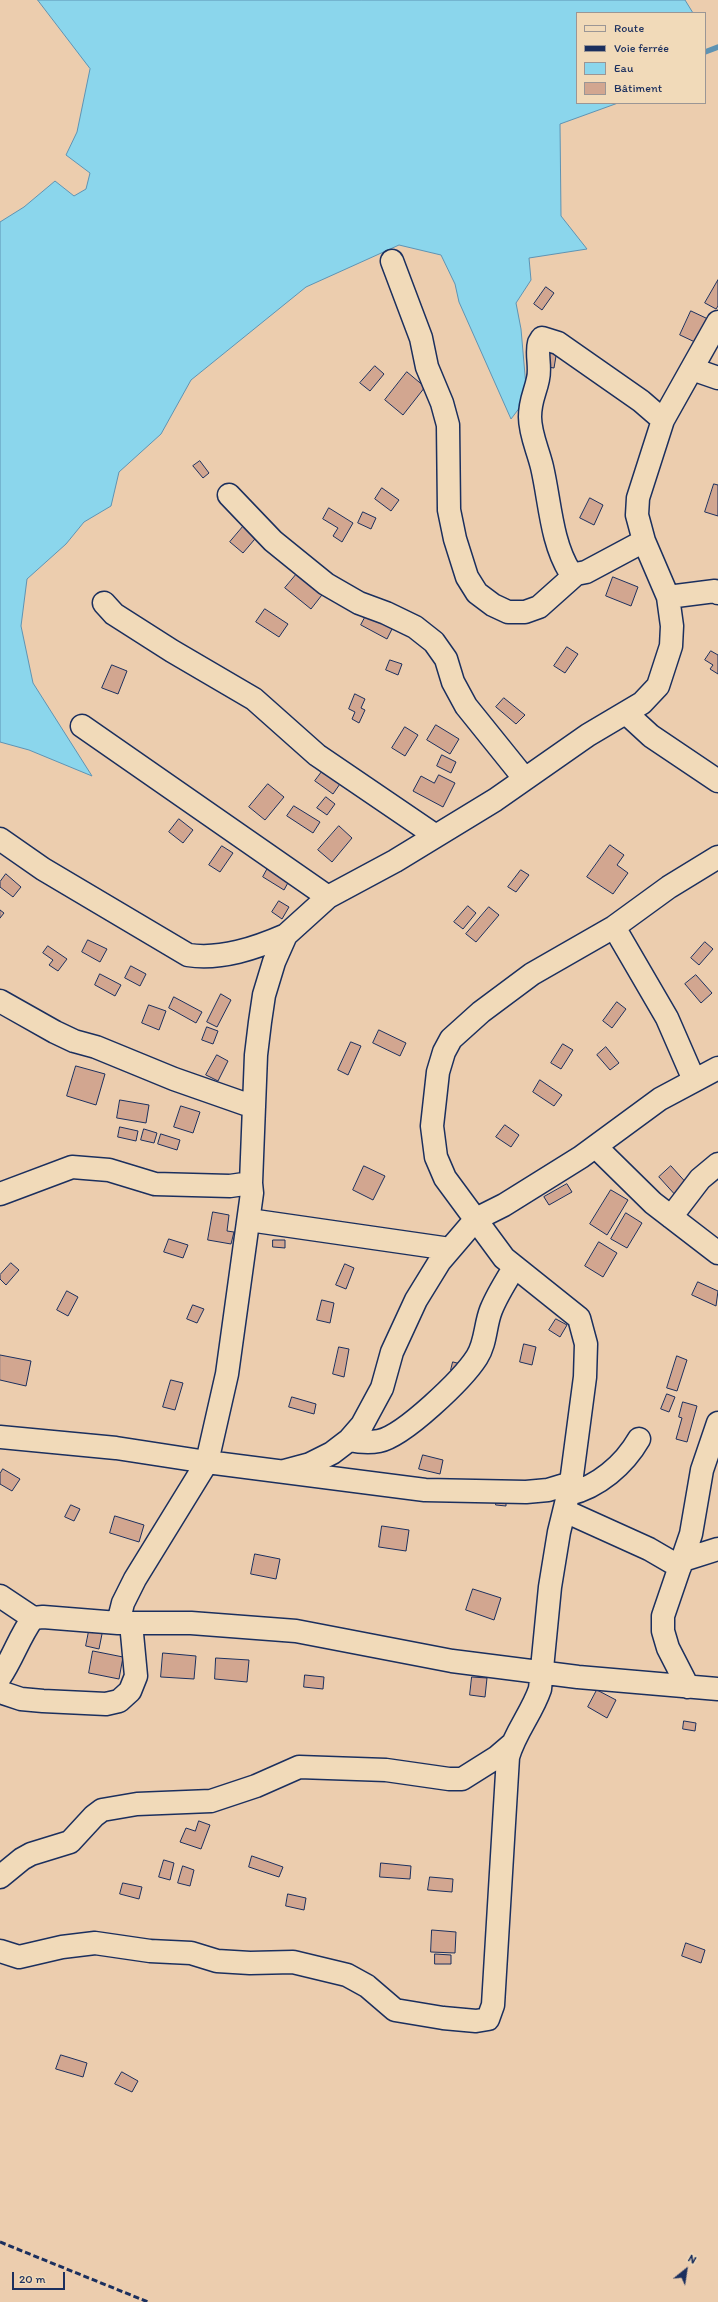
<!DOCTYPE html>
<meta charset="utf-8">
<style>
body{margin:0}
#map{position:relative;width:718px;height:2302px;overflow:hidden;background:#eccdae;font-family:Itim,sans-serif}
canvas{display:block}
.legend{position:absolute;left:576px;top:12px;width:130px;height:92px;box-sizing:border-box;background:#f1dab9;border:1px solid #9b9695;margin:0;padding:5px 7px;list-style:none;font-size:12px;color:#1b2f5e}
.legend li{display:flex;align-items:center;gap:8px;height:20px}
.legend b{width:20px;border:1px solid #9b9695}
.north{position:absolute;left:666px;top:2250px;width:40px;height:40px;-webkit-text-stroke:3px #f1dab9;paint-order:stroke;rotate:30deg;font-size:11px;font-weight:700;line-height:16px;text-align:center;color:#1b2f5e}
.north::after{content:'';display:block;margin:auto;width:14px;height:18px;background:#1b2f5e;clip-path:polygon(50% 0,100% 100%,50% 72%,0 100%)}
.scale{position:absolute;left:12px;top:2272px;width:53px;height:18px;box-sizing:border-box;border:2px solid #1b2f5e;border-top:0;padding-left:5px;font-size:12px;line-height:14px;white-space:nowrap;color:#1b2f5e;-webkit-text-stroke:3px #f1dab9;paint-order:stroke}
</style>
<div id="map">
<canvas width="718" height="2302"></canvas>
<ul class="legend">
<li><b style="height:5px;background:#f1dab9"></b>Route</li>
<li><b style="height:5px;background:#1b2f5e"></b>Voie ferrée</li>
<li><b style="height:11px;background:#8bd6ec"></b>Eau</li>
<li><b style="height:11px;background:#d2a690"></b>Bâtiment</li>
</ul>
<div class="north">N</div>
<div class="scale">20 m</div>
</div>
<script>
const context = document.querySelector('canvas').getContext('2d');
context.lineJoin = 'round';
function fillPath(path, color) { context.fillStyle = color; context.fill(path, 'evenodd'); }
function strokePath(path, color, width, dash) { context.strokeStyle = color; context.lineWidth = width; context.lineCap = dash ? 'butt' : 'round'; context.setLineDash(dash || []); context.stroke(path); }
const water = new Path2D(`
 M38 0H685L693 13H577V103H618L560 124 561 216 587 249 529 258 531 280 516 303 521 329 527 398 511 419 459 302 455 284 441 255 399 245 306 287 191 380 161 434 119 472 111 506 84 522 66 544 27 579 21 626 33 683 92 776 29 750 0 742V222L24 207 55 181 74 196 86 189 90 173 66 155 77 132 90 69Z`);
fillPath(water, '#8bd6ec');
strokePath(water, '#5e93b3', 1);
strokePath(new Path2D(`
 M705 52 718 47`), '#5e93b3', 5.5);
const building = new Path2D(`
 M718 280V306L716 309 705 303Z
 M546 287 554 293 542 310 534 304Z
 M691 311 708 319 697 343 680 335Z
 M545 348 557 350 554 368 542 366Z
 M375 366 384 374 370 391 360 383Z
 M407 372 425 387 403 415 385 400Z
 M200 461 209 473 203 478 193 466Z
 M714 484 718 485V516L705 512Z
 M382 488 399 500 391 511 375 499Z
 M590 498 603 505 594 525 580 518Z
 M329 508 353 523 342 542 333 536 338 528 323 519Z
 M363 512 376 518 371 529 358 523Z
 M247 522 260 533 243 553 230 542Z
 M300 570 325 591 311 609 285 588Z
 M613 577 638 587 631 606 606 596Z
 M265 609 288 624 279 637 256 622Z
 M368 612 393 627 387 639 361 625Z
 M567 647 578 654 565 673 554 666Z
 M711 651 718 655V674L710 669 713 665 705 660Z
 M390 660 402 664 398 675 386 670Z
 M112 665 127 671 118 694 102 688Z
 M355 694 365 699 361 708 365 710 359 723 352 719 355 712 349 709Z
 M504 698 525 715 516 724 496 707Z
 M436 725 459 739 450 754 427 740Z
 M405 727 418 735 405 756 392 748Z
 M442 755 456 762 451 773 437 766Z
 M324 769 342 781 333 794 315 781Z
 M439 775 455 783 443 807 413 791 421 776 434 783Z
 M268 784 284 797 265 820 249 807Z
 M326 797 335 804 327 815 317 808Z
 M294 806 320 822 313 833 287 816Z
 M179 819 193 830 183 843 169 832Z
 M339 826 352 838 332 862 318 850Z
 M610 845 624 855 617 865 628 873 613 894 587 877Z
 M222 846 233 853 220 872 209 865Z
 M269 866 290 879 284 890 263 877Z
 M521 870 529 875 516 892 508 887Z
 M6 874 21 887 13 897 0 887V882Z
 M279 901 289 907 282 919 272 912Z
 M468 906 476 913 463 929 454 922Z
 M489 907 499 915 476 942 466 934Z
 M0 910 4 913 0 918Z
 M88 940 107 949 100 962 82 952Z
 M705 942 713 949 699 965 691 958Z
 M48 946 67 959 58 971 49 965 53 960 43 953Z
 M131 966 146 974 140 986 125 978Z
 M100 974 121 985 115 996 95 985Z
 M696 975 712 993 701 1003 685 984Z
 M221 994 231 1000 217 1027 207 1022Z
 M174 997 202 1012 196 1023 169 1008Z
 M617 1002 626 1009 612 1028 603 1021Z
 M149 1005 166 1011 159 1030 142 1023Z
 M207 1027 218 1031 213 1044 202 1040Z
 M379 1030 406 1043 400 1056 373 1043Z
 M351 1042 361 1046 348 1075 338 1070Z
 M563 1044 573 1050 561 1069 551 1063Z
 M606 1047 619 1063 610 1070 597 1055Z
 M217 1055 228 1061 218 1081 206 1075Z
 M76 1066 105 1074 96 1105 67 1096Z
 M540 1080 562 1095 554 1106 533 1092Z
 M120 1100 149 1105 146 1123 117 1118Z
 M181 1106 200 1112 193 1133 174 1127Z
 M505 1125 519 1135 511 1147 496 1137Z
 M120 1127 138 1131 136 1141 118 1137Z
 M144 1129 157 1133 154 1143 141 1140Z
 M161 1134 180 1140 177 1150 158 1144Z
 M364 1166 385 1176 373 1200 353 1190Z
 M671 1166 690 1187 678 1198 659 1177Z
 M567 1184 572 1192 549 1205 544 1197Z
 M611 1190 628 1200 607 1235 590 1224Z
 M213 1212 229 1215 227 1231 234 1232 231 1244 208 1240Z
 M626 1213 642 1223 627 1248 611 1239Z
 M169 1239 188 1245 183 1258 164 1252Z
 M273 1240H285V1248L273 1247Z
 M599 1242 617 1253 603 1277 585 1266Z
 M11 1263 19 1270 6 1285 0 1279V1275Z
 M345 1264 354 1268 346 1289 336 1285Z
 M698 1282 718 1291 716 1306 692 1295Z
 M67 1291 78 1297 68 1316 57 1310Z
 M322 1300 334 1303 330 1323 317 1320Z
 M193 1305 204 1309 197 1323 187 1319Z
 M556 1319 567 1325 560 1337 549 1330Z
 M524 1344 536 1347 532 1365 520 1362Z
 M339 1347 349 1349 344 1377 333 1374Z
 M0 1355 31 1361 26 1386 0 1380Z
 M677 1356 687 1360 677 1391 667 1388Z
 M453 1362 461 1364 459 1372 451 1370Z
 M171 1380 183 1383 175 1410 163 1407Z
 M667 1394 675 1397 669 1412 661 1409Z
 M292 1397 316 1404 314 1414 289 1407Z
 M683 1402 697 1406 687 1442 676 1439 682 1418 679 1417Z
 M423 1455 443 1460 440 1474 419 1469Z
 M3 1469 20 1479 12 1491 0 1484V1474Z
 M496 1495 506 1496V1506L496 1505Z
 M71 1505 80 1509 74 1521 65 1517Z
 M115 1516 144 1525 139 1542 110 1533Z
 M382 1526 409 1530 406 1551 379 1547Z
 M255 1554 280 1559 276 1579 251 1574Z
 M473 1589 501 1598 494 1620 466 1610Z
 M90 1626 103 1629 99 1649 86 1646Z
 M93 1651 123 1657 119 1679 89 1673Z
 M163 1653 196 1656 194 1679 161 1677Z
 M216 1658 249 1660 247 1682 215 1679Z
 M305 1675 324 1677 323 1689 304 1687Z
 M472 1677 487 1678 485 1697 470 1695Z
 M597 1690 616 1700 607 1718 588 1707Z
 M684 1721 696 1723 695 1731 683 1729Z
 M199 1821 210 1825 201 1849 180 1842 186 1828 195 1831Z
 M252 1856 283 1867 279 1877 249 1867Z
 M164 1860 174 1863 170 1880 159 1877Z
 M381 1863 411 1866 410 1879 380 1877Z
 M183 1866 194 1870 190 1886 178 1883Z
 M430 1877 453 1879 452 1892 428 1890Z
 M123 1883 142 1887 139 1899 120 1894Z
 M288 1894 306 1898 304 1910 286 1906Z
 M432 1930 456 1932 455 1953 431 1952Z
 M686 1943 705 1950 701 1963 682 1956Z
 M435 1954 451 1955V1964H435Z
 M61 2055 87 2063 83 2077 56 2069Z
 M122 2072 138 2081 132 2092 115 2084Z`);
fillPath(building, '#d2a690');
strokePath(building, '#1b2f5e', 1);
const minor = new Path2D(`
 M392 261 421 338 427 367 442 403 448 425 449 510 455 539 467 577 477 593 493 605 508 612H525L539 607 576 574
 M692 369 718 378
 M229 495 273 541 326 584 359 603 386 613 415 627 434 642 446 659 453 682 466 706 524 778
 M644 541 586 572 576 574 570 572C551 542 550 501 542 467 538 450 530 434 530 417 530 400 535 394 538 379 541 367 536 354 539 343L542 338 558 343 641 401 663 420
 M668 597 715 591 718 593
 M104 603 114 614 172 651 254 699 317 755 436 836
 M626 713 651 736 718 781
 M82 726 328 897
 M0 839 43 869 188 955C221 960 256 948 286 935
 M614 927 667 1018 694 1080
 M0 1001 55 1032 74 1041 96 1047 174 1079 254 1107
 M596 1147 653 1203 718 1253
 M0 1194 72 1167 109 1170 155 1184 230 1186 251 1183
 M671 1217 700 1179 718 1164
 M249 1220 450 1249
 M0 1437 116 1448 207 1462 425 1490 526 1492 548 1490 571 1483
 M349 1440C359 1442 369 1443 379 1441 404 1436 463 1379 477 1357 486 1343 485 1325 491 1310 497 1295 506 1281 514 1268
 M284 1471 310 1464 332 1453 349 1440 362 1425 382 1388 392 1352 416 1300 440 1261 476 1219 504 1205 581 1157 660 1099 718 1068
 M569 1494C598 1487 624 1465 639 1439
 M565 1511 649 1549 680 1567
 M683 1560 718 1549
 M0 1596 33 1618
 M118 1623 123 1603 135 1579 207 1462 227 1374 252 1193 251 1183 256 1055 260 1022 264 995 274 962 286 935 328 897 395 861 495 800 588 735 642 703 658 686 671 646 672 626 668 597 644 541 637 515 638 498 663 420 718 322
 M0 1677C13 1658 19 1637 33 1618L43 1617 118 1623H191L296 1631 452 1661 578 1677 718 1689
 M688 1687 668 1648 663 1631V1616L691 1534 702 1470 718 1423
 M0 1692 21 1699 43 1701 106 1704 119 1701 130 1691 136 1676 131 1623
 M0 1877 22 1859 31 1854 70 1842 94 1816 102 1810 137 1804 211 1801 256 1786 299 1767 386 1770 449 1779H462L497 1757 511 1745
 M0 1951 19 1957 62 1947 95 1943 150 1951 191 1953 217 1961 250 1963 293 1962 347 1975 367 1986 395 2010 443 2018 476 2021 488 2019 493 2005 508 1757C515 1732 532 1713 540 1689L550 1587 559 1532 571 1483 585 1377 586 1344 579 1318 504 1258 445 1178 436 1157 432 1126 438 1072 444 1052 451 1039 481 1012 532 974 614 927 669 887 718 857`);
strokePath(minor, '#1b2f5e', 25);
strokePath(minor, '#f1dab9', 22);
strokePath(new Path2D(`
 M0 2242 148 2302`), '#1b2f5e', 3, [6, 3]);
</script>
